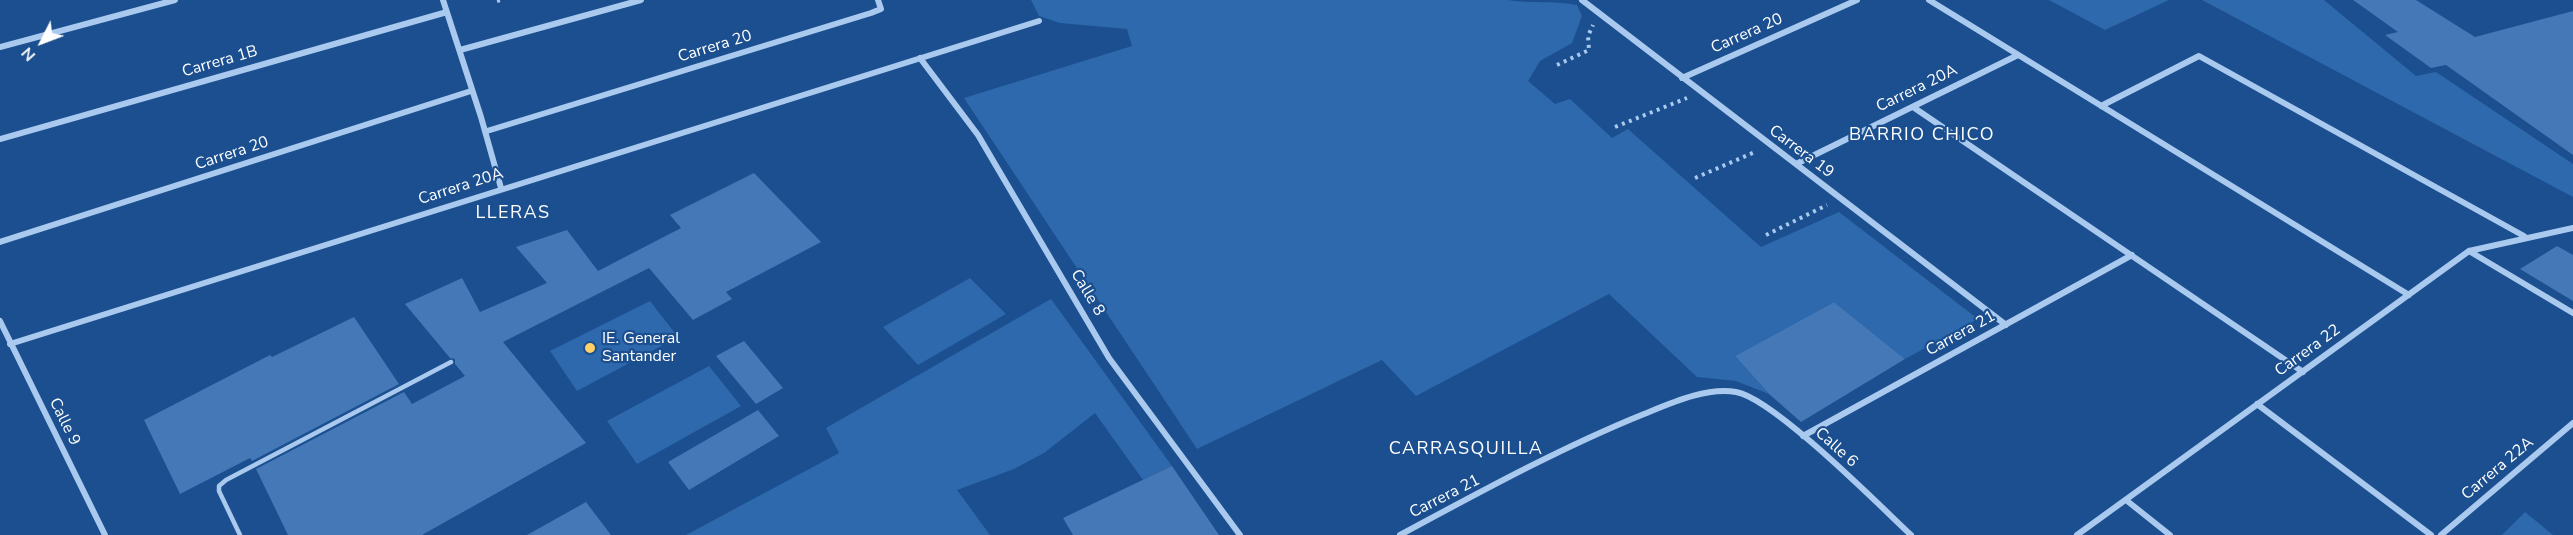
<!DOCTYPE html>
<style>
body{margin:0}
#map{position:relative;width:2573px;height:535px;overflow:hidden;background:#1b4f8f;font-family:"Nunito Sans",sans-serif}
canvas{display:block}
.north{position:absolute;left:12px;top:12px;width:60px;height:60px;-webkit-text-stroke:4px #1b4f8f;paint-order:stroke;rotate:228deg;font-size:16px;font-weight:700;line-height:24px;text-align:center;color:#fff}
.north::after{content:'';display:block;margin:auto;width:21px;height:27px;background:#fff;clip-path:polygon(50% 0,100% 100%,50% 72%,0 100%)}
</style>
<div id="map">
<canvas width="2573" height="535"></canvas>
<div class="north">N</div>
</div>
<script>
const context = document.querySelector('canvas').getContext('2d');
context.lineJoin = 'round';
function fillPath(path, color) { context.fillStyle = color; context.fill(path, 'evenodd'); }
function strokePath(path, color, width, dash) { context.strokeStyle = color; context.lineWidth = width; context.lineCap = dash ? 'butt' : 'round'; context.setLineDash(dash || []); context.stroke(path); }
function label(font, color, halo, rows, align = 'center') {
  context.font = font + ' "Nunito Sans",sans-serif'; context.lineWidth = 4.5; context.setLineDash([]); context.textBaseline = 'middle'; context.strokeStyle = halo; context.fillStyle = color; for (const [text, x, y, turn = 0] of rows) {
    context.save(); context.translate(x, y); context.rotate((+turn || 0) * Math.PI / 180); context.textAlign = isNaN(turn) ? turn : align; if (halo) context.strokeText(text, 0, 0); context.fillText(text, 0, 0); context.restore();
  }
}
fillPath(new Path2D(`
 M1031 0H1508C1533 4 1549 0 1577 5L1582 16 1572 43 1540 61 1528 81 1555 104 1570 99 1612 138 1628 129 1761 247 1839 212 1978 319 1905 359 1834 302 1735 356 1769 394 1736 381 1697 377 1609 294 1416 396 1382 360 1197 449 964 98 1132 46 1127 29 1060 23 1039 16Z
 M2049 0H2169L2105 30Z
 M2202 0H2324L2416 76 2436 72 2573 164V197Z
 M970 278 1006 314 918 365 883 327Z
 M1051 299 1172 466 1143 480 1095 413 1044 453 1014 469 957 490 990 535H686L839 453 826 428Z
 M650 301 678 337 577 391 550 351Z
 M709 366 741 406 637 464 607 421Z
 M2525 512 2553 535H2502Z`), '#2e69ad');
fillPath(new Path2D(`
 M2353 0H2416L2475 37 2573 11V155L2446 65 2431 68 2385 35 2398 32Z
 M754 173 821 242 726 292 732 299 693 320 649 268 503 342 586 443 422 535H288L256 469 404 392 412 404 465 376 455 364V359L450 358 405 304 462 278 480 312 547 283 516 247 567 230 598 271 681 228 670 215Z
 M2557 246 2573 255V301L2520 269Z
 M1834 302 1905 359 1801 422 1769 394 1735 356Z
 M354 317 399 384 252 461 250 458 180 494 144 420 270 355 272 357Z
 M744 341 783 388 756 404 716 356Z
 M758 410 779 436 689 490 668 462Z
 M1172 466 1219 535H1073L1063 518Z
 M586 502 611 535H527Z`), '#4478b7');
strokePath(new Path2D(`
 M497 1 500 0
 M1557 65 1589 50 1588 36 1593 25
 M1615 127 1687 98
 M1695 178 1755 152
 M1766 235 1827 205`), '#a9c9ee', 4, [3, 4.5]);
strokePath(new Path2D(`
 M240 535 219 491V486L226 480 451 362`), '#a9c9ee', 4.5);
strokePath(new Path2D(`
 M443 0 481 117 501 188
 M1582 0 2006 325
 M1929 0 2409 295
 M0 47 175 0
 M460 50 641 0
 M920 58 978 135 1109 358 1240 535
 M1682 78 1857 0
 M2101 106 2199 56 2524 236
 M1913 107 2303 372
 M487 131 871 13 881 9 878 0
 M0 139 447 12
 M1796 164 2018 55
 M0 242 471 91
 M2469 251 2573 313
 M0 321 105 535
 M10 344 1039 21
 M2257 404 2431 535
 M1803 436 2132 255
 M2126 500 2170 535
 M1400 535C1480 492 1560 448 1644 414 1671 403 1706 387 1736 392 1773 398 1880 506 1911 535
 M2077 535 2469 251 2573 228
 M2441 535 2573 423`), '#a9c9ee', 6);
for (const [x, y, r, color] of [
 [590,348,6,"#ffd166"]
]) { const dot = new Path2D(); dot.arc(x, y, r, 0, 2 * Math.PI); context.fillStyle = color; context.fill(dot); strokePath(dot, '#1b4f8f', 2); }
label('16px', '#fff', '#1b4f8f', [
 ["Carrera 20",1747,34,-24],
 ["Carrera 20",715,47,-17],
 ["Carrera 1B",220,62,-16],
 ["Carrera 20A",1917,89,-26],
 ["Carrera 19",1801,152,37],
 ["Carrera 20",232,154,-18],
 ["Carrera 20A",461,187,-18],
 ["Calle 8",1087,293,59],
 ["Carrera 21",1961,334,-29],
 ["Carrera 22",2308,351,-36],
 ["Calle 9",64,422,64],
 ["Calle 6",1836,448,42],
 ["Carrera 22A",2498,469,-40],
 ["Carrera 21",1445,497,-27]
]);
label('16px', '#fff', '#1b4f8f', [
 ["IE. General",602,339],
 ["Santander",602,357]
], 'left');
context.letterSpacing = '1.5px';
label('18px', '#fff', '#1b4f8f', [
 ["BARRIO CHICO",1922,136],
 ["LLERAS",513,214],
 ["CARRASQUILLA",1466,450]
]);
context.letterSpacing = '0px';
</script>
